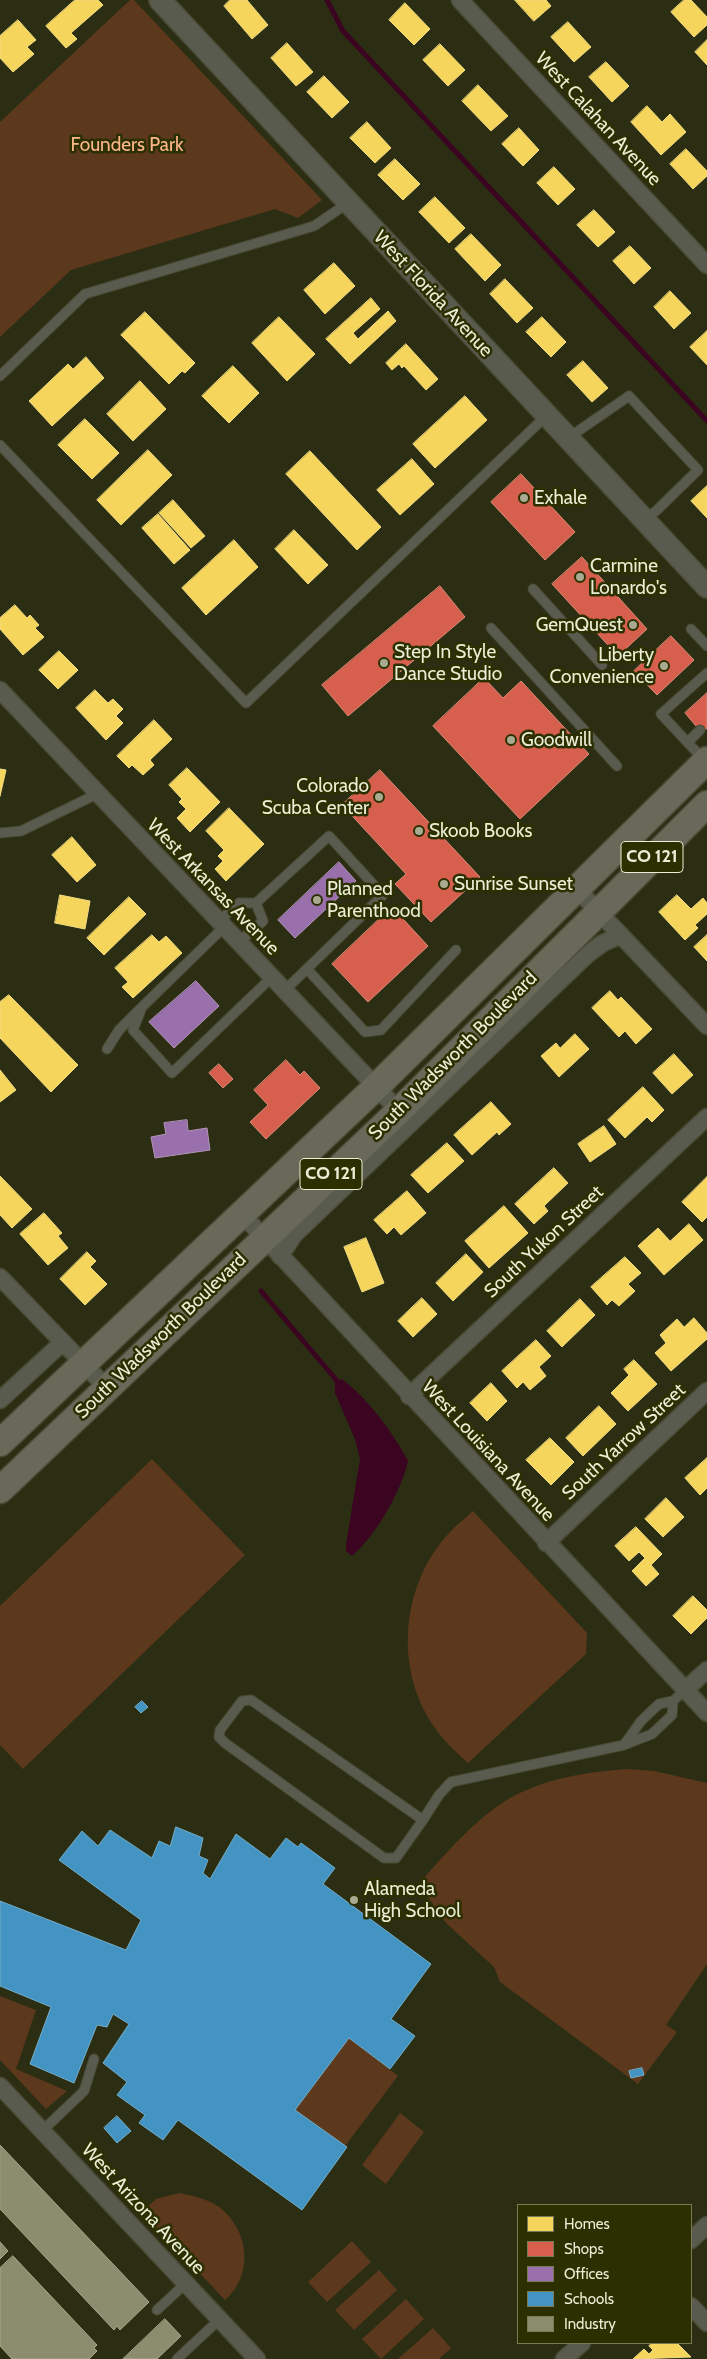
<!DOCTYPE html>
<style>
body{margin:0}
#map{position:relative;width:707px;height:2359px;overflow:hidden;background:#2c2e13;font-family:Cabin,sans-serif}
canvas{display:block}
.legend{position:absolute;left:517px;top:2204px;width:175px;height:140px;box-sizing:border-box;background:#2c2f00;border:1px solid #787b55;margin:0;padding:6px 9px;list-style:none;font-size:15px;color:#eaeed4}
.legend li{display:flex;align-items:center;gap:10px;height:25px}
.legend b{width:25px;border:1px solid #787b55}
</style>
<div id="map">
<canvas width="707" height="2359"></canvas>
<ul class="legend">
<li><b style="height:14px;background:#f6d55c"></b>Homes</li>
<li><b style="height:14px;background:#d6604d"></b>Shops</li>
<li><b style="height:14px;background:#9970ab"></b>Offices</li>
<li><b style="height:14px;background:#4393c3"></b>Schools</li>
<li><b style="height:14px;background:#8c8c6e"></b>Industry</li>
</ul>
</div>
<script>
const context = document.querySelector('canvas').getContext('2d');
context.lineJoin = 'round';
function fillPath(path, color) { context.fillStyle = color; context.fill(path, 'evenodd'); }
function strokePath(path, color, width, dash) { context.strokeStyle = color; context.lineWidth = width; context.lineCap = dash ? 'butt' : 'round'; context.setLineDash(dash || []); context.stroke(path); }
function label(font, color, halo, rows, align = 'center') {
  context.font = font + ' Cabin,sans-serif'; context.lineWidth = 5; context.setLineDash([]); context.textBaseline = 'middle'; context.strokeStyle = halo; context.fillStyle = color; for (const [text, x, y, turn = 0] of rows) {
    context.save(); context.translate(x, y); context.rotate((+turn || 0) * Math.PI / 180); context.textAlign = isNaN(turn) ? turn : align; if (halo) context.strokeText(text, 0, 0); context.fillText(text, 0, 0); context.restore();
  }
}
fillPath(new Path2D(`
 M130 0H134L322 200 298 218 275 209 71 270 0 337V122Z
 M152 1459 245 1555 23 1769 0 1745V1606Z
 M473 1511 587 1633 586 1654 468 1763C451 1748 434 1731 424 1710 395 1653 406 1578 450 1532 457 1524 466 1518 473 1511Z
 M628 1769 654 1771 707 1783V1964L666 2025 677 2032 638 2084 500 1982 494 1967 446 1923 419 1884C445 1854 475 1819 510 1798 546 1778 587 1772 628 1769Z
 M0 1996 36 2010 16 2069 67 2091 46 2109 0 2060Z
 M349 2038 398 2076 345 2146 295 2110Z
 M400 2113 424 2132 386 2184 362 2165Z
 M179 2193C195 2196 213 2200 225 2212 250 2237 252 2277 225 2300L142 2212 156 2199Z
 M352 2241 371 2262 327 2302 308 2282Z
 M379 2270 397 2290 354 2330 335 2310Z
 M406 2299 424 2319 381 2359 362 2339Z
 M433 2328 451 2348 439 2359H398Z`), '#5c381d');
fillPath(new Path2D(`
 M342 1379C369 1400 392 1431 408 1461 401 1492 376 1535 352 1556L346 1551V1544L360 1459 355 1439 335 1393V1383Z`), '#3b0420');
const homes = new Path2D(`
 M75 0H98L103 5 71 33 77 39 66 48 46 26Z
 M230 0H247L268 25 252 39 224 6Z
 M515 0H546L551 6 534 21Z
 M684 0H691L707 17V25L694 37 671 12Z
 M405 3 430 29 414 45 389 20Z
 M18 20 36 40 27 47 34 54 13 72 0 58V36Z
 M568 22 591 47 574 62 551 37Z
 M707 40V65L695 52Z
 M287 43 313 72 296 86 271 58Z
 M440 44 465 70 448 86 423 60Z
 M606 62 629 86 612 102 589 77Z
 M324 76 349 102 332 118 307 92Z
 M478 85 508 116 491 131 462 101Z
 M647 106 662 122 670 114 686 132 661 155 631 122Z
 M367 122 391 148 375 163 350 138Z
 M519 128 539 150 523 166 502 144Z
 M686 149 707 171V176L693 189 670 164Z
 M395 159 420 184 403 200 378 175Z
 M554 167 575 189 558 205 537 183Z
 M435 197 465 228 449 243 419 212Z
 M594 210 615 232 598 247 577 225Z
 M471 234 501 265 485 281 455 249Z
 M630 246 651 268 634 284 613 261Z
 M334 263 355 286 325 314 304 290Z
 M505 279 533 308 517 323 490 294Z
 M670 291 691 313 674 329 654 307Z
 M371 298 380 309 353 333 358 339 388 311 396 321 350 364 326 339Z
 M145 312 195 363 185 373 182 371 169 384 121 335Z
 M279 317 315 354 287 381 252 343Z
 M542 317 566 342 551 357 526 332Z
 M707 331V365L690 347Z
 M406 344 438 379 426 390 404 366 402 368 399 364 392 370 386 363Z
 M86 357 104 378 52 426 29 401 68 364 73 369Z
 M583 361 608 388 592 402 567 375Z
 M233 366 259 393 229 423 202 396Z
 M140 381 166 409 133 441 107 414Z
 M465 396 487 420 435 468 413 444Z
 M85 419 119 453 92 479 58 445Z
 M148 450 172 475 121 525 97 500Z
 M310 451 381 527 357 550 286 474Z
 M412 459 434 484 400 515 377 490Z
 M707 486V518L691 501Z
 M173 500 205 536 191 548 159 513Z
 M158 514 190 550 174 564 142 528Z
 M294 530 328 565 308 584 275 549Z
 M234 540 258 567 206 615 182 588Z
 M15 605 27 618 30 615 39 625 35 628 44 637 23 655 0 629V618Z
 M59 651 78 670 58 689 39 670Z
 M95 690 108 703 113 699 123 709 116 716 123 723 106 740 76 708Z
 M154 720 172 739 150 760 154 765 143 775 132 765 129 768 117 756Z
 M187 768 220 802 190 832 177 818 186 809 179 802 182 799 169 785Z
 M0 769 6 770 0 796Z
 M229 808 264 844 226 881 215 869 223 861 218 856 224 850 206 831Z
 M72 837 96 865 77 882 52 855Z
 M60 895 90 901 85 929 55 923Z
 M677 895 691 909 703 898 707 903V914L695 925 698 928 685 940 659 912Z
 M129 897 146 914 104 955 87 938Z
 M152 935 159 942 166 936 182 953 133 998 122 987 128 982 115 968Z
 M707 935V961L694 947Z
 M610 991 618 1000 621 997 652 1029 636 1044 625 1031 619 1037 592 1008Z
 M9 995 78 1065 51 1092 0 1038V1002Z
 M575 1034 589 1049 559 1077 541 1056 556 1043 560 1048Z
 M674 1054 693 1075 672 1094 653 1073Z
 M0 1070 16 1090 0 1102Z
 M643 1087 664 1110 652 1122 647 1117 625 1138 608 1120Z
 M491 1102 511 1124 499 1135 497 1132 472 1155 454 1135Z
 M604 1126 616 1144 590 1162 578 1144Z
 M447 1143 464 1161 428 1193 411 1175Z
 M554 1168 568 1183 544 1206 548 1211 534 1224 515 1204Z
 M0 1176 32 1209 12 1228 0 1215Z
 M707 1177V1217L702 1222 682 1202Z
 M407 1191 426 1213 401 1235 394 1227 387 1234 374 1220Z
 M504 1206 528 1233 489 1268 465 1241Z
 M44 1213 62 1233 58 1236 68 1248 48 1265 20 1234Z
 M689 1224 703 1240 664 1275 638 1246 658 1228 670 1241Z
 M366 1238 384 1283 362 1292 344 1247Z
 M87 1252 96 1261 90 1267 107 1284 85 1305 60 1279Z
 M466 1254 483 1272 453 1301 436 1283Z
 M625 1257 641 1273 628 1284 635 1291 619 1306 612 1300 607 1305 591 1287Z
 M422 1298 437 1314 413 1337 398 1321Z
 M580 1299 595 1315 562 1347 547 1331Z
 M694 1318 707 1333V1339L671 1371 655 1353 666 1343 660 1335 677 1319 684 1327Z
 M536 1340 551 1356 539 1367 546 1376 530 1390 523 1382 517 1388 502 1371Z
 M634 1360 657 1384 628 1411 611 1393 629 1375 624 1369Z
 M491 1383 507 1401 487 1421 470 1403Z
 M599 1406 616 1424 583 1456 566 1438Z
 M550 1438 574 1462 551 1485 526 1460Z
 M707 1458V1488L700 1495 685 1478Z
 M666 1498 684 1517 663 1537 645 1519Z
 M636 1527 662 1554 651 1565 659 1574 646 1586 632 1571 645 1558 639 1552 629 1561 615 1546Z
 M693 1596 707 1610V1618L691 1634 673 1616Z
 M652 2343H677L691 2357 633 2359 644 2349 649 2354 653 2350 649 2346Z`);
fillPath(homes, '#f6d55c');
strokePath(homes, '#f2dc80', 1);
const shops = new Path2D(`
 M521 474 575 532 545 560 491 502Z
 M582 557 647 629 618 656 552 584Z
 M440 586 465 617 348 716 322 685Z
 M671 636 694 660 657 695 634 671Z
 M484 678 503 698 521 681 589 754 520 819 433 726Z
 M707 693V728L702 733 685 713Z
 M380 770 480 877 431 922 395 884 406 874 342 805Z
 M392 907 428 946 368 1002 332 964Z
 M286 1060 300 1075 304 1071 320 1088 266 1139 250 1122 268 1105 254 1090Z
 M219 1064 233 1079 223 1088 209 1073Z`);
fillPath(shops, '#d6604d');
strokePath(shops, '#dc8b76', 1);
const offices = new Path2D(`
 M339 862 356 881 295 938 278 920Z
 M196 981 219 1006 174 1048 149 1022Z
 M187 1120 188 1131 207 1128 210 1150 155 1158 151 1137 166 1134 164 1123Z`);
fillPath(offices, '#9970ab');
strokePath(offices, '#b196b7', 1);
const schools = new Path2D(`
 M142 1701 148 1707 141 1713 135 1707Z
 M176 1827 203 1838 199 1856 208 1860 203 1873 210 1879 236 1834 270 1859 286 1838 298 1847 301 1843 335 1868 323 1884 431 1964 391 2019 415 2036 390 2069 349 2038 295 2110 347 2147 302 2210 178 2120 163 2140 139 2123 145 2115 117 2095 127 2082 103 2063 129 2024 113 2014 107 2027 97 2025 74 2083 30 2064 51 2007 0 1986V1901L126 1950 141 1920 59 1860 82 1831 98 1846 110 1830 152 1858 159 1841 170 1846Z
 M642 2068 644 2075 631 2078 629 2071Z
 M117 2116 131 2131 117 2143 104 2128Z`);
fillPath(schools, '#4393c3');
strokePath(schools, '#75aec8', 1);
const industry = new Path2D(`
 M0 2145 149 2302 120 2330 117 2326 114 2330 0 2209Z
 M0 2242 8 2251 0 2259Z
 M13 2256 97 2345 94 2348 97 2351 89 2359H12L0 2346V2268Z
 M165 2319 181 2336 157 2359H123Z`);
fillPath(industry, '#8c8c6e');
strokePath(industry, '#a8a98d', 1);
strokePath(new Path2D(`
 M327 0 343 31 707 421
 M261 1291 338 1382`), '#3b0420', 5);
const service = new Path2D(`
 M0 376 85 294 314 226 348 203
 M568 438 629 396 698 470 656 511 644 519
 M0 445 246 703 546 416
 M533 589 602 665
 M491 628 617 766
 M691 629 707 646
 M688 742 700 730
 M704 760 661 714 707 673
 M0 833 21 831 97 794
 M218 922 239 903H256
 M224 927 142 1007 133 1030 172 1073 272 977
 M238 943 263 921 256 903 329 836 383 895 284 991
 M307 969 365 1032 381 1030 456 950
 M107 1049 119 1030 140 1009
 M624 1745 641 1721 659 1704 673 1701 685 1690
 M423 1820 396 1858H384L225 1743 219 1737 220 1730 242 1701 251 1700 423 1820 439 1795 451 1782 624 1745 652 1734 672 1715 673 1701
 M42 2131 84 2091 94 2059
 M157 2310 186 2283
 M177 2359 220 2319`);
const minor = new Path2D(`
 M460 0 707 265
 M0 690 399 1111
 M576 888 707 1026
 M242 1214 707 1713
 M280 1256 294 1235 588 954 603 943 621 935
 M0 1277 107 1388
 M409 1396 707 1117
 M0 1400 63 1342
 M546 1543 707 1391
 M685 1690 707 1670
 M0 2086 257 2359
 M691 2240 707 2225
 M691 2306 707 2323
 M564 2359 582 2343`);
const tertiary = new Path2D(`
 M160 0 707 587`);
const primary = new Path2D(`
 M0 1443 376 1087 707 760
 M0 1490 399 1111 707 804`);
strokePath(service, '#494a34', 11);
strokePath(minor, '#494a34', 19);
strokePath(tertiary, '#494a34', 24);
strokePath(primary, '#494a34', 29);
strokePath(service, '#595b4e', 9);
strokePath(minor, '#595b4e', 16);
strokePath(tertiary, '#595b4e', 21);
strokePath(primary, '#686959', 26);
for (const [x, y, r, color] of [
 [524,498,5,"#a8ab90"],
 [580,577,5,"#a8ab90"],
 [633,625,5,"#a8ab90"],
 [384,663,5,"#a8ab90"],
 [664,666,5,"#a8ab90"],
 [511,740,5,"#a8ab90"],
 [379,797,5,"#a8ab90"],
 [419,831,5,"#a8ab90"],
 [444,884,5,"#a8ab90"],
 [317,900,5,"#a8ab90"],
 [354,1900,5,"#a8ab90"]
]) { const dot = new Path2D(); dot.arc(x, y, r, 0, 2 * Math.PI); context.fillStyle = color; context.fill(dot); strokePath(dot, '#2c2f00', 2); }
for (const [x, y, w] of [
 [652,857,62],
 [331,1174,62]
]) { const box = new Path2D(); box.roundRect(x - w / 2, y - 15.5, w, 31, 4); context.fillStyle = '#2c2f00'; context.fill(box); strokePath(box, '#eaeed4', 1); }
label('bold 18px', '#eaeed4', null, [
 ["CO 121",652,857],
 ["CO 121",331,1174]
]);
label('19px', '#eaeed4', '#2c2f00', [
 ["West Calahan Avenue",598,119,47],
 ["West Florida Avenue",433,294,47],
 ["West Arkansas Avenue",213,887,46],
 ["South Wadsworth Boulevard",453,1056,-45],
 ["South Yukon Street",544,1242,-43],
 ["South Wadsworth Boulevard",161,1336,-44],
 ["South Yarrow Street",624,1442,-43],
 ["West Louisiana Avenue",488,1451,47],
 ["West Arizona Avenue",143,2209,47]
]);
label('19px', '#fdb689', '#2c2f00', [
 ["Founders Park",127,145]
]);
label('19px', '#eaeed4', '#2c2f00', [
 ["Exhale",534,498],
 ["Carmine",590,566],
 ["Lonardo's",590,588],
 ["GemQuest",623,625,"right"],
 ["Step In Style",394,652],
 ["Dance Studio",394,674],
 ["Liberty",654,655,"right"],
 ["Convenience",654,677,"right"],
 ["Goodwill",521,740],
 ["Colorado",369,786,"right"],
 ["Scuba Center",369,808,"right"],
 ["Skoob Books",429,831],
 ["Sunrise Sunset",454,884],
 ["Planned",327,889],
 ["Parenthood",327,911],
 ["Alameda",364,1889],
 ["High School",364,1911]
], 'left');
</script>
